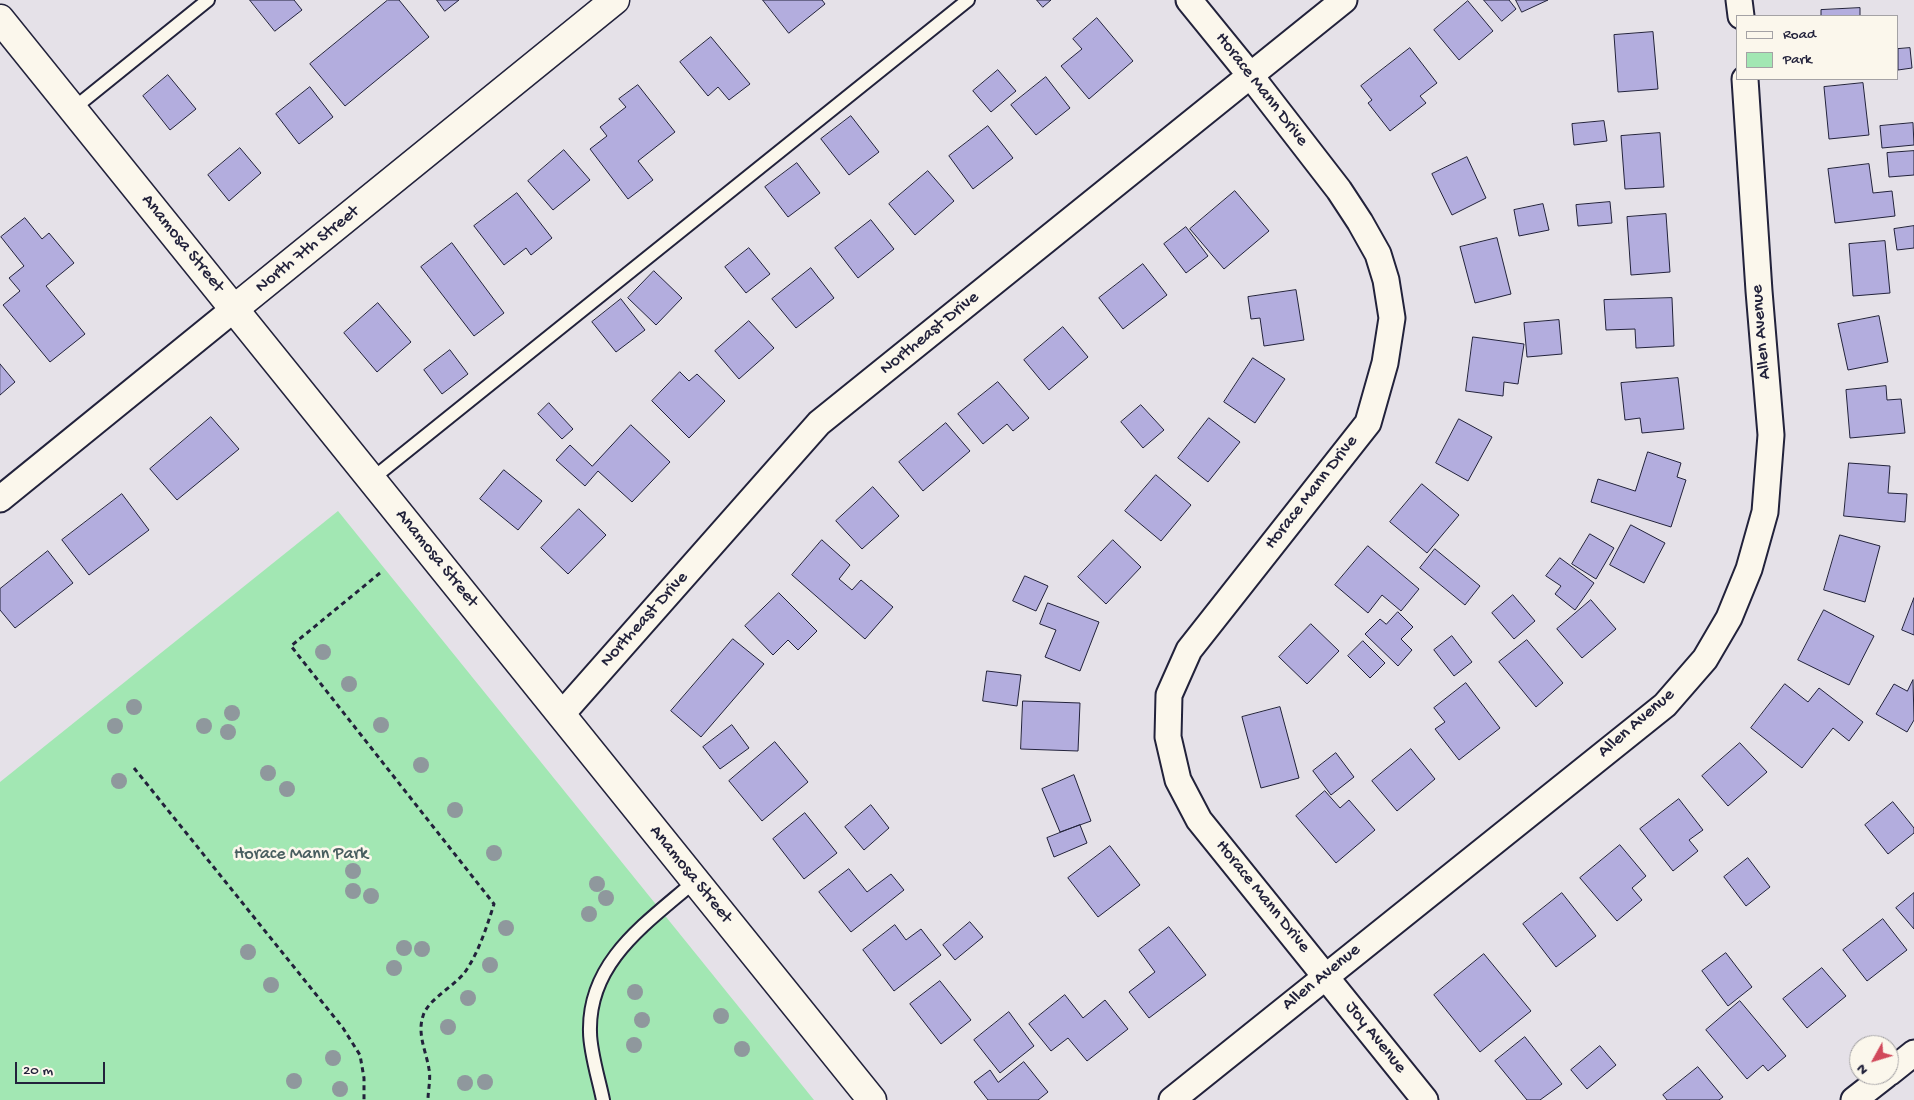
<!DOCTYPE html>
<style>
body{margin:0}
#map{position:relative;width:1914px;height:1100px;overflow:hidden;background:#e5e1e8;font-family:"Gochi Hand",sans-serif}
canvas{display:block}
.legend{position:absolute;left:1736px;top:15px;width:162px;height:65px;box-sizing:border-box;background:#fbf7ec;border:1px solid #a4a2a5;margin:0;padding:6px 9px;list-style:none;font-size:15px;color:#22223b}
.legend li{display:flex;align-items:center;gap:10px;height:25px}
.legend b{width:25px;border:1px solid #a4a2a5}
.north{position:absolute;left:1849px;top:1035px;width:50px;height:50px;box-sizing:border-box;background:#fbf7ec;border:1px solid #a4a2a5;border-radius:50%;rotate:231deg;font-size:14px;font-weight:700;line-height:20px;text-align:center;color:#22223b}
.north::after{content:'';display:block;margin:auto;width:18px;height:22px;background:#d1495b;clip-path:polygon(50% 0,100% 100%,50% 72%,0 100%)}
.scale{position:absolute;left:15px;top:1062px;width:90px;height:22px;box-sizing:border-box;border:2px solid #22223b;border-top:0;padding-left:6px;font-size:15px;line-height:18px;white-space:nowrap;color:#22223b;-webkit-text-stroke:4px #fbf7ec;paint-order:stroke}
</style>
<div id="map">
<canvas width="1914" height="1100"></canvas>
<ul class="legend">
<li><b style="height:6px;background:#fbf7ec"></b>Road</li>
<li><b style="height:14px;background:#a2e7b3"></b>Park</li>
</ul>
<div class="north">N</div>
<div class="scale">20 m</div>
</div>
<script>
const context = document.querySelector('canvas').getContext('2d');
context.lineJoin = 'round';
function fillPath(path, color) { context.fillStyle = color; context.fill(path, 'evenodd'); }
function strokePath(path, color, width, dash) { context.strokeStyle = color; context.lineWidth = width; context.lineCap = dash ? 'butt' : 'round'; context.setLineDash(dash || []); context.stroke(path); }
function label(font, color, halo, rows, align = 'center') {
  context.font = font + ' "Gochi Hand",sans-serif'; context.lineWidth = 5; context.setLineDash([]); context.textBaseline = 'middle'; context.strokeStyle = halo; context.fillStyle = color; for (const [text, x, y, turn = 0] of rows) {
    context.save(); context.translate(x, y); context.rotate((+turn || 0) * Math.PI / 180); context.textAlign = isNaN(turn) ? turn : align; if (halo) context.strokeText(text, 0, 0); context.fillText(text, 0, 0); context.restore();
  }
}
fillPath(new Path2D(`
 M338 511 814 1100H0V782Z`), '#a2e7b3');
const building = new Path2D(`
 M250 0H294L302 10 275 31Z
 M388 0H399L429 37 345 106 310 64Z
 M437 0H459L445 11Z
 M763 0H822L825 4 789 33Z
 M1037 0H1051L1043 7Z
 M1484 0H1509L1516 9 1502 21Z
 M1516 0H1548L1522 12Z
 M1468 1 1493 31 1459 60 1434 30Z
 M1860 8V16H1821V10Z
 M1097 18 1133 61 1089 99 1061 66 1082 49 1073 39Z
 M1653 32 1658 89 1618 92 1614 35Z
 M711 37 750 84 729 100 718 87 708 96 680 62Z
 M1410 48 1437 83 1420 96 1426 103 1390 131 1368 103 1372 100 1361 86Z
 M1910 48 1912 68 1898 70V49Z
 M998 70 1016 91 991 112 973 91Z
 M168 75 196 109 170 130 143 96Z
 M1046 77 1070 108 1036 135 1011 105Z
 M1863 83 1869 135 1829 139 1824 87Z
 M638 85 675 132 638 161 653 180 628 199 590 149 607 136 600 127 626 107 619 99Z
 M310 87 333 117 299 144 276 114Z
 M851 116 879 152 849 175 821 139Z
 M1604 121 1607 141 1574 145 1572 124Z
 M1913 123 1914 145 1882 148 1880 126Z
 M988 126 1013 158 973 189 949 156Z
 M1660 133 1664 187 1625 189 1621 136Z
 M240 148 261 173 229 201 208 175Z
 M564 150 590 180 553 210 528 181Z
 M1914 151V175L1889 177 1887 153Z
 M1467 157 1486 198 1452 215 1432 174Z
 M797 163 820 193 788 217 765 187Z
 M1869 164 1873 193 1892 191 1895 216 1835 223 1828 169Z
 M928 171 954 201 915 235 889 204Z
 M1235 191 1269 231 1224 269 1190 229Z
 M517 193 552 238 531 255 526 248 504 265 474 226Z
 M1610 202 1612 223 1578 226 1576 205Z
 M1543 204 1549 230 1519 236 1514 210Z
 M1666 214 1670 272 1631 275 1627 217Z
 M25 218 42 239 49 233 74 263 46 286 85 334 50 362 3 305 20 291 9 278 24 266 1 237Z
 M871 220 894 249 858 278 835 248Z
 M1914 226V248L1897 250 1894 229Z
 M1186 227 1208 256 1186 273 1164 244Z
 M1497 238 1511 294 1475 303 1460 247Z
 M1885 241 1890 293 1853 296 1849 244Z
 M452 243 504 313 474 336 421 267Z
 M749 248 770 274 746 293 725 267Z
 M1143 264 1167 295 1123 329 1099 298Z
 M811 268 834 298 796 328 772 299Z
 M654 271 682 298 656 325 628 298Z
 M1296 290 1304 340 1264 346 1260 318 1251 319 1248 297Z
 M1672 298 1674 346 1636 348 1635 329 1606 330 1604 300Z
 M621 299 645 330 616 352 592 322Z
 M378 303 411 342 377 372 344 333Z
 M1879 316 1888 362 1848 370 1838 324Z
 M1559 320 1562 354 1527 357 1524 323Z
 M749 321 774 348 739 379 715 351Z
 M1063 327 1088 357 1049 390 1024 360Z
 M1473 337 1524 344 1518 384 1504 382 1503 396 1466 391Z
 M450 350 468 374 442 394 424 370Z
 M1253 358 1285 379 1255 423 1224 402Z
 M0 364 15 382 0 395Z
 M680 372 689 381 697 374 725 401 689 438 652 401Z
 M1678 378 1684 429 1642 433 1640 418 1625 420 1621 383Z
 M998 382 1029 418 1013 431 1007 424 983 444 958 414Z
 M1886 386 1887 400 1901 399 1905 433 1850 438 1846 390Z
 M549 403 573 429 562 439 538 414Z
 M1141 405 1164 430 1143 448 1121 422Z
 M211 417 239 449 177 500 150 469Z
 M1209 418 1240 442 1208 482 1178 458Z
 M1459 419 1492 437 1468 481 1436 463Z
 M946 423 970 451 923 491 899 462Z
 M631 425 670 462 632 502 598 471 585 486 556 460 570 445 592 466Z
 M1648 452 1681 463 1677 477 1686 480 1671 527 1591 502 1598 479 1635 491Z
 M1849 463 1890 466 1888 493 1907 494 1905 522 1844 516Z
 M504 470 542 501 518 530 480 499Z
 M1156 475 1191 505 1161 541 1125 511Z
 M1422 484 1459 515 1427 553 1390 522Z
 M873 487 899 516 862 549 836 521Z
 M122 494 149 530 89 575 62 540Z
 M579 509 606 535 568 574 541 548Z
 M1631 525 1665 543 1644 583 1610 565Z
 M1590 534 1614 548 1596 579 1572 564Z
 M1840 535 1880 546 1865 602 1824 590Z
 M822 540 850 565 839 579 852 590 861 580 893 607 865 639 792 575Z
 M1113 540 1141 567 1106 604 1078 577Z
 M1368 546 1419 589 1401 611 1382 595 1368 613 1335 585Z
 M1435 549 1480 586 1465 605 1420 568Z
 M48 551 73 583 15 628 0 610V589Z
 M1560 558 1594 583 1575 610 1555 594 1561 586 1546 576Z
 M1025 576 1048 586 1036 611 1013 601Z
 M779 593 817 631 798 650 788 640 773 655 745 626Z
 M1513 595 1535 621 1514 639 1492 613Z
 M1914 598V635L1902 630Z
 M1591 600 1616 629 1582 658 1557 629Z
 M1048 603 1099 622 1080 671 1045 657 1056 630 1040 624Z
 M1824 610 1874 636 1849 685 1798 660Z
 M1398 612 1413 627 1401 639 1412 650 1398 666 1365 634 1380 619 1386 624Z
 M1311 624 1339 651 1307 684 1279 657Z
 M1452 636 1472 662 1454 676 1434 650Z
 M733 639 764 664 701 737 671 711Z
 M1527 640 1563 683 1536 707 1499 662Z
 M1363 641 1385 663 1370 678 1348 656Z
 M987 671 1021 675 1017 706 983 701Z
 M1913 680 1914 720 1907 732 1876 714 1894 684 1907 691Z
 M1466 683 1500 728 1459 760 1435 729 1445 722 1434 708Z
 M1785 684 1808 702 1819 688 1863 722 1849 741 1833 728 1802 768 1751 728Z
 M1023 701 1080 703 1078 751 1021 749Z
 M1280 707 1299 778 1261 788 1242 717Z
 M732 725 749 748 720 769 703 747Z
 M775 742 808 782 762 821 729 781Z
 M1740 743 1767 772 1728 806 1702 776Z
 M1411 749 1435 779 1397 811 1372 781Z
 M1336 753 1354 777 1331 795 1313 771Z
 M1074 775 1091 821 1060 832 1042 789Z
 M1325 791 1340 808 1349 800 1375 830 1336 863 1296 816Z
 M1679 799 1703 830 1689 840 1698 851 1673 871 1640 829Z
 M1893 802 1914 828V833L1888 854 1865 825Z
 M871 805 889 828 864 850 845 827Z
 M805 813 837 853 804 879 773 839Z
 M1080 825 1087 843 1054 857 1047 838Z
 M1620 845 1646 876 1632 888 1642 900 1617 921 1580 878Z
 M1110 846 1140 885 1098 917 1068 878Z
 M1748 858 1770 887 1746 906 1724 877Z
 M849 869 867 892 891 874 904 890 851 932 819 892Z
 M1562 893 1596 936 1556 967 1523 924Z
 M1914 893V929L1896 908Z
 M1883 919 1907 950 1867 981 1843 950Z
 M970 922 983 937 955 960 943 945Z
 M895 925 906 940 921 929 941 955 894 991 863 950Z
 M1169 927 1206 975 1149 1018 1129 992 1155 972 1139 950Z
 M1726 953 1752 987 1728 1006 1702 971Z
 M1484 954 1531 1011 1480 1052 1434 995Z
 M1822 968 1846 996 1807 1028 1783 999Z
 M940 981 971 1020 941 1044 910 1004Z
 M1065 995 1083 1018 1105 1000 1128 1029 1087 1061 1068 1038 1051 1051 1029 1024Z
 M1740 1001 1786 1056 1768 1071 1763 1065 1747 1079 1706 1030Z
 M1009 1012 1034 1046 1000 1073 974 1040Z
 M1525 1037 1562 1084 1540 1100H1527L1495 1061Z
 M1600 1046 1616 1065 1587 1089 1571 1070Z
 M1024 1062 1048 1092 1038 1100H988L974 1082 990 1070 998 1082Z
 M1698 1067 1723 1097 1719 1100H1667L1663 1095Z`);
fillPath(building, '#b3adde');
strokePath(building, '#22223b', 1);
const service = new Path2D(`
 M73 109 208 0
 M372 479 968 0
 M603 1100C599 1080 590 1052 590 1032 588 961 647 923 695 881`);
const minor = new Path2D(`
 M1189 0 1250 75 1339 190 1360 222 1378 254 1386 280 1392 318 1385 363 1368 423 1189 650 1169 695 1168 737 1178 780 1199 820 1425 1100
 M1739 0 1741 16
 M0 499 234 309
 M561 715 819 423 1344 0
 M1889 1073 1914 1053
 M1172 1100 1665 705 1705 659 1729 618 1749 569 1765 512 1771 435 1759 291 1745 79
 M1854 1100 1886 1075`);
const tertiary = new Path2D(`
 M234 309 615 0`);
const secondary = new Path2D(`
 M0 19 872 1100`);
strokePath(service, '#22223b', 16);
strokePath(minor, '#22223b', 29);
strokePath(tertiary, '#22223b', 31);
strokePath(secondary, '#22223b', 31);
strokePath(new Path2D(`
 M380 573 291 646 494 904C487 926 479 952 465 972 455 986 428 999 423 1016 417 1034 426 1051 429 1069 431 1079 428 1090 428 1100
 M134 768 343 1028 360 1055 364 1078V1100`), '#22223b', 3, [5, 4]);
strokePath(service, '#fbf7ec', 12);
strokePath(minor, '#fbf7ec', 25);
strokePath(tertiary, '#fbf7ec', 28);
strokePath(secondary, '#fbf7ec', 28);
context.fillStyle = '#8f989d';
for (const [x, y] of [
 [323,652],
 [349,684],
 [134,707],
 [232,713],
 [381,725],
 [115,726],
 [204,726],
 [228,732],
 [421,765],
 [268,773],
 [119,781],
 [287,789],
 [455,810],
 [494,853],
 [353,871],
 [597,884],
 [353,891],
 [371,896],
 [606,898],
 [589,914],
 [506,928],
 [404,948],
 [422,949],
 [248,952],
 [490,965],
 [394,968],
 [271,985],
 [635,992],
 [468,998],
 [721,1016],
 [642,1020],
 [448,1027],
 [634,1045],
 [742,1049],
 [333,1058],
 [294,1081],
 [485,1082],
 [465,1083],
 [340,1089]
]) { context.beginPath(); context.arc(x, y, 8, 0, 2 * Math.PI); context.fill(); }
label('18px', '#22223b', '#fbf7ec', [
 ["Horace Mann Drive",1261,90,52],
 ["Anamosa Street",182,244,51],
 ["North 7th Street",308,250,-39],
 ["Allen Avenue",1762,332,-95],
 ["Northeast Drive",930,334,-39],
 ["Horace Mann Drive",1312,493,-52],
 ["Anamosa Street",436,559,51],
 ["Northeast Drive",645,620,-48],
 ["Allen Avenue",1637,724,-41],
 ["Anamosa Street",690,875,51],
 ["Horace Mann Drive",1262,897,51],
 ["Allen Avenue",1322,978,-39],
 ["Joy Avenue",1375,1038,51]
]);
label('18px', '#485d5f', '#fbf7ec', [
 ["Horace Mann Park",301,855]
]);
</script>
